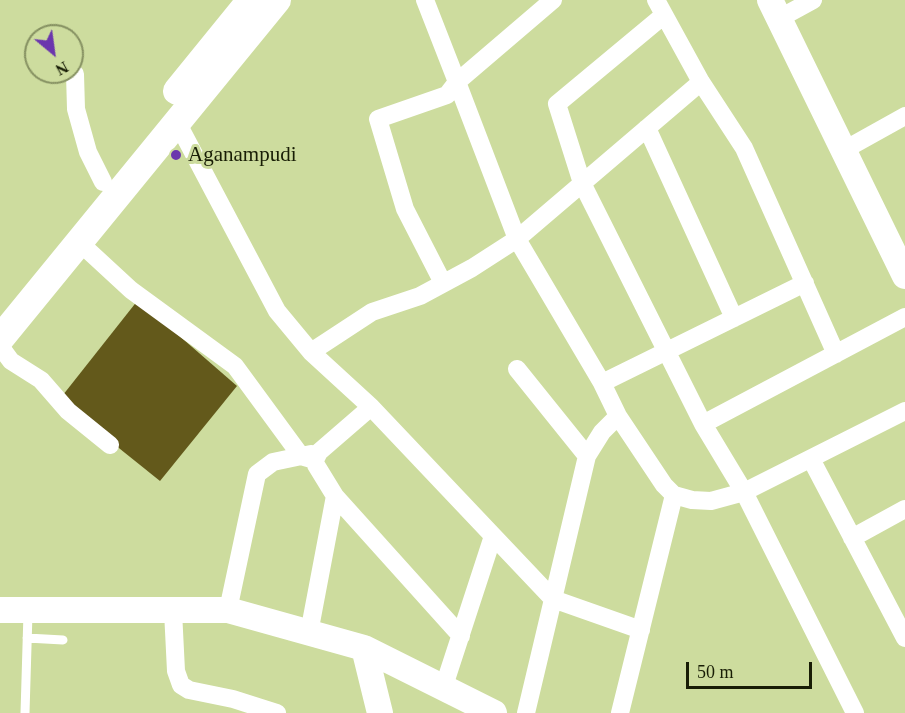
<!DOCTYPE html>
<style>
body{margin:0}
#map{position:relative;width:905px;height:713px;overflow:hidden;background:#cddc9e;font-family:"Times New Roman",serif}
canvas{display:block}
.north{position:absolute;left:24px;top:24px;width:60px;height:60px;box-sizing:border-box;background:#cddc9e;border:2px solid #859061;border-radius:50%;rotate:151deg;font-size:16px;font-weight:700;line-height:24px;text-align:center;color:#181d05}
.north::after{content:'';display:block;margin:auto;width:21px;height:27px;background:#6b36ad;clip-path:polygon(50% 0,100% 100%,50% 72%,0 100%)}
.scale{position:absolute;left:686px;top:662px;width:126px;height:27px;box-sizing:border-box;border:3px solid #181d05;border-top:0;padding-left:8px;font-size:18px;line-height:21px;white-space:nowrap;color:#181d05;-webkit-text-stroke:4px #cddc9e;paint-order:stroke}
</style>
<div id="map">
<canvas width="905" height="713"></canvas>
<div class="north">N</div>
<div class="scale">50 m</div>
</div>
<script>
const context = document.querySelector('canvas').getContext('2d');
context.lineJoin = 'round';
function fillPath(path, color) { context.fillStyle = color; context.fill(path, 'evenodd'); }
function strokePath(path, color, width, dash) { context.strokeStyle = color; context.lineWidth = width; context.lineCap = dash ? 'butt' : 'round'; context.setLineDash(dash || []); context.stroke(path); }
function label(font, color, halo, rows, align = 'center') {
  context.font = font + ' "Times New Roman",serif'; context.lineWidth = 6; context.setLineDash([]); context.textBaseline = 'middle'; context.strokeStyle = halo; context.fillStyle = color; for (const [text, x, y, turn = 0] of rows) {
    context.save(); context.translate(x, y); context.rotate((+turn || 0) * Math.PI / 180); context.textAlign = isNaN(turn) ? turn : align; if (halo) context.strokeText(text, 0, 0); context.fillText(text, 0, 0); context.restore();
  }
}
fillPath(new Path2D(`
 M138 300 237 386 160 481 59 400Z`), '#63591b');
strokePath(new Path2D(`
 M27 638 63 640
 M25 713 28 613`), '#fff', 9);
strokePath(new Path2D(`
 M425 0 457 82 553 0
 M656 0 701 82 744 148 836 354
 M664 15 557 104 582 183 703 424 905 317
 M780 18 813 0
 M75 74 76 109 88 152 103 182
 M457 82 517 239 602 383 618 416 664 485 674 495 692 500 711 501 744 492 905 411
 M177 122 277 311 311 352 371 407 553 599 641 630
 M647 128 734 318
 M844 150 905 116
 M79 242 131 290 235 366 301 456 315 460
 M443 283 405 209 378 119 447 95 457 82
 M0 346 11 361 41 380 68 411 110 445
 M311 352 372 312 420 296 472 268 517 239 701 82
 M517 369 587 456
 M602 383 805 283
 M371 407 319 452 315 460 316 465 335 496 461 636
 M703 424 744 492 855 713
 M811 459 905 638
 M852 538 905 509
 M228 610 257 474 273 462 311 454
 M173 611 176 671 181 685 189 690 233 699 277 713
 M309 633 335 496
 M443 689 493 536
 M526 713 587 456 602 432 618 416
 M620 713 674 495`), '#fff', 18);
strokePath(new Path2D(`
 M770 0 905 276
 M0 610H228L364 648 494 713
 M364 648 380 713`), '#fff', 26);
strokePath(new Path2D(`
 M177 91 251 0
 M0 339 277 0`), '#fff', 28);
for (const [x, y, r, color] of [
 [176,155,6,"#6b36ad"]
]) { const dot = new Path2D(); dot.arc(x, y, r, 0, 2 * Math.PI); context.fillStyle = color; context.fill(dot); strokePath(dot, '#cddc9e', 2); }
label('21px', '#181d05', '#cddc9e', [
 ["Aganampudi",188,155]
], 'left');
</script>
